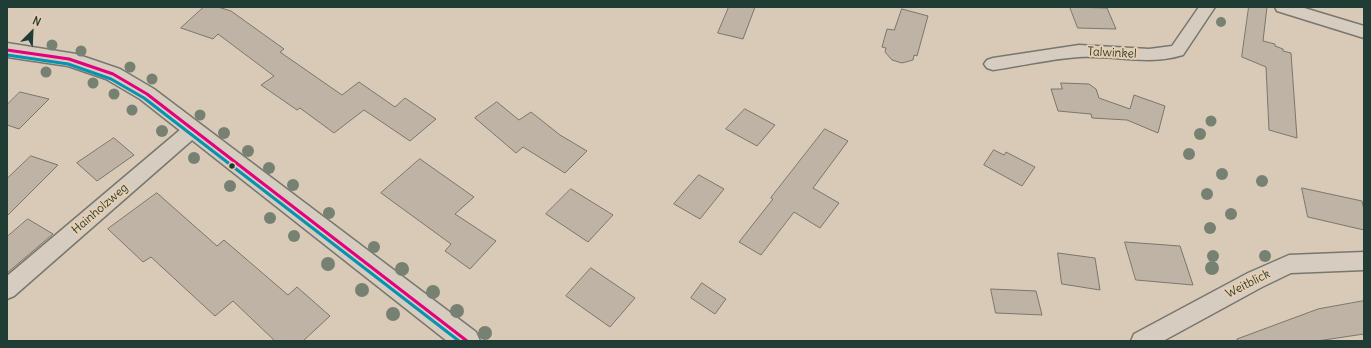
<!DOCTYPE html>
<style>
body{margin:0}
#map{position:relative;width:1371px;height:348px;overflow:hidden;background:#d9cab8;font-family:Delius,sans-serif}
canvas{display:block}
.frame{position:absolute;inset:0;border:8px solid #1f3d34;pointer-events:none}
.north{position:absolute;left:12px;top:12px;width:40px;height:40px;-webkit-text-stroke:3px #e8cdaf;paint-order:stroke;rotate:24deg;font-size:11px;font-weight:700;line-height:16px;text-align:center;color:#1f3d34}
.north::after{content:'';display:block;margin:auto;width:14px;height:18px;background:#1f3d34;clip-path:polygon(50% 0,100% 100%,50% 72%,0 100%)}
</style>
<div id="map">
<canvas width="1371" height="348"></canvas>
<div class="frame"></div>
<div class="north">N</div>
</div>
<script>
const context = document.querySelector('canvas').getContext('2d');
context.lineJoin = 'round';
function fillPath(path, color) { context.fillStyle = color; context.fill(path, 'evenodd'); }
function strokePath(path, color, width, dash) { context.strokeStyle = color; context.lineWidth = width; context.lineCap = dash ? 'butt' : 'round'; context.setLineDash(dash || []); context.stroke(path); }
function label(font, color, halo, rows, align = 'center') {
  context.font = font + ' Delius,sans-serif'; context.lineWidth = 4; context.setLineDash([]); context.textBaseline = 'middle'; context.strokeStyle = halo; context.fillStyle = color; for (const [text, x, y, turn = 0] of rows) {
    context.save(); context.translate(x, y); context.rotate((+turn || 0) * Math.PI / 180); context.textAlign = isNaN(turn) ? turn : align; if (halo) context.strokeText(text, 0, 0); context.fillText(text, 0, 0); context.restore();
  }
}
const building = new Path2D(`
 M204 7H218L231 11 284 49 280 52 342 95 359 82 395 107 405 98 436 119 410 141 364 110 334 133 300 108 297 110 261 85 274 76 218 34 213 39 181 28Z
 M729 7H755L743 39 718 33Z
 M1070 7 1107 8 1116 29 1078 28Z
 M1249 7H1267L1263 41 1275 44V46L1283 49V51L1291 53 1297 138 1269 130 1266 67 1242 57Z
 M902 9 928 16 917 56 914 55 913 60 902 63 892 60 885 52 886 48 882 47 887 29 894 30Z
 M1061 83 1089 84 1096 89 1099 98 1130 109 1134 95 1165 106 1158 133 1127 120 1092 118 1091 114 1058 111 1051 89H1062Z
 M20 92 49 99 19 129 7 125V105Z
 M497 102 519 120 531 112 560 135 587 151 565 173 523 147 516 153 475 118Z
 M745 109 775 125 757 146 726 129Z
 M825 129 848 141 813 188 839 203 820 228 794 212 761 255 739 242 773 199 771 198Z
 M114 138 134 155 97 181 77 163Z
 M994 150 1004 155 1006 152 1035 167 1022 186 984 165Z
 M31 156 58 165 7 216V179Z
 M420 159 474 197 455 214 496 241 470 269 445 251 451 244 381 193Z
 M699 175 724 189 700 219 674 204Z
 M1302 188 1362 201 1364 210V230L1308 217Z
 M571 189 613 215 588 242 546 214Z
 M157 193 217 246 224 240 288 295 297 287 330 316 303 341H275L233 301 215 316 151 257 143 262 108 229Z
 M28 219 53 234 7 273V237Z
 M1125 242 1180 246 1193 285 1136 280Z
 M1058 253 1095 258 1100 290 1062 284Z
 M591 268 635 298 610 327 566 296Z
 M702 283 726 299 715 314 691 298Z
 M991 289 1036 291 1042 315 996 313Z
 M1364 301V334L1317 341H1237V339L1318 309Z`);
fillPath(building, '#beb3a5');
strokePath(building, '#78776d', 1);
const street = new Path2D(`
 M1199 7H1215L1183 55C1148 66 1114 55 1079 57 1050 59 1021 66 993 70L987 68 984 64 987 60 993 58 1079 45 1149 49 1172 46Z
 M1275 7H1301L1364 26V38L1277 11Z
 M193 122 199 124 202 129 199 134 14 296 7 299V276L187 124Z
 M1364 252V270L1291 273 1262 287 1163 341H1131L1134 334 1248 273 1289 255Z`);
const secondary = new Path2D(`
 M7 43 76 54 120 69 154 89 476 332 480 341H447L140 99 106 79 68 66 7 57Z`);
strokePath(street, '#78776d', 3);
strokePath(secondary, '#78776d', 3);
fillPath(street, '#d6ccc0');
fillPath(secondary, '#d6ccc0');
strokePath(new Path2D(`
 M7 50 69 59 113 74 147 94 467 341`), '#e5007d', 3);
strokePath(new Path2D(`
 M7 55 68 64 111 79 144 98 459 341`), '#0693af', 3);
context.fillStyle = '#778172';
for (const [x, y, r] of [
 [1221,22,5],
 [52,45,5.5],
 [81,51,5.5],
 [130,67,5.5],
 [46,72,5.5],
 [152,79,5.5],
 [93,83,5.5],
 [114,94,5.5],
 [132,110,5.5],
 [200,115,5.5],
 [1211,121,5.5],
 [162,131,6],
 [224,133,6],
 [1200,134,6],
 [248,151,6],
 [1189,154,6],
 [194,158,6],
 [269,168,6],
 [1222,174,6],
 [1262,181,6],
 [293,185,6],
 [230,186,6],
 [1207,194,6],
 [329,213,6],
 [1231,214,6],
 [270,218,6],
 [1210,228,6],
 [294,236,6],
 [374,247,6],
 [1213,256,6],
 [1265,256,6],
 [328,264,7],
 [1212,268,7],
 [402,269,7],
 [362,290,7],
 [433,292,7],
 [457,311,7],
 [393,314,7],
 [485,333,7]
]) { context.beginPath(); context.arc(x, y, r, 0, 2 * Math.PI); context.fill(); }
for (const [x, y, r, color] of [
 [232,166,3.5,"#1f3d34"]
]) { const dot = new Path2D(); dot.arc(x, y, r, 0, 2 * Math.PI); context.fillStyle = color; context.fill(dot); strokePath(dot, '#e8cdaf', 1.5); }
label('12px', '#1f3d34', '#e8cdaf', [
 ["Talwinkel",1112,53,3],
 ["Hainholzweg",100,209,-41],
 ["Weitblick",1248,284,-27]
]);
</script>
